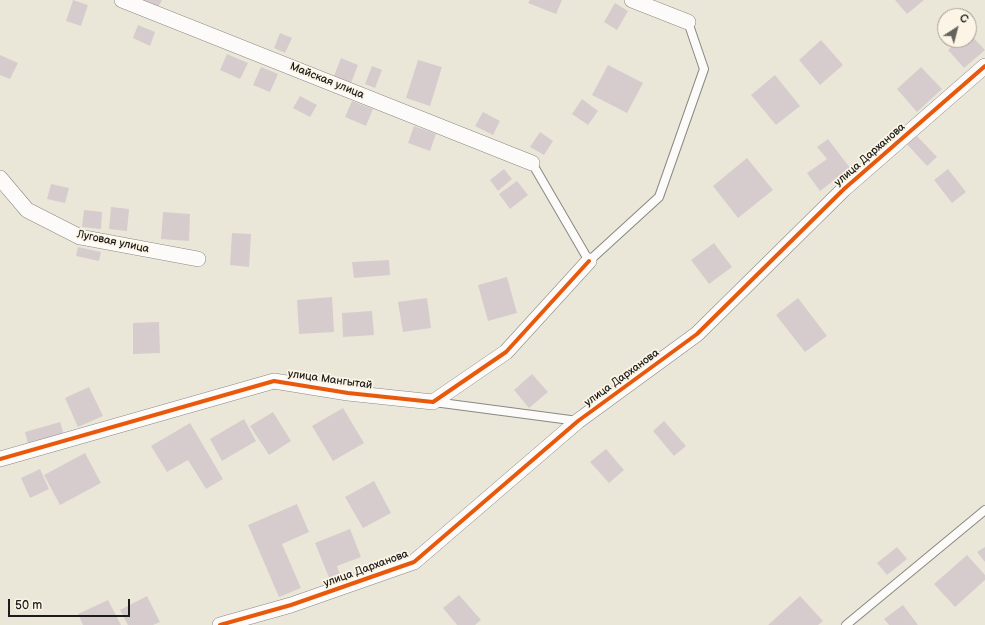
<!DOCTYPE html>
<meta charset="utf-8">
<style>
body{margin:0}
#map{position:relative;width:985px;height:625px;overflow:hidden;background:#eae7d9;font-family:"Balsamiq Sans",sans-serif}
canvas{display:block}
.north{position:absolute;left:937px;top:8px;width:40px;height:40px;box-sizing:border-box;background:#fcf5e5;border:1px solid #a29e95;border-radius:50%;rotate:36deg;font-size:11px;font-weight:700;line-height:16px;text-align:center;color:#1c1c1c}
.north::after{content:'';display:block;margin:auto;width:14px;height:18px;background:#64635e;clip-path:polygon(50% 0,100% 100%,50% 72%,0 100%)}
.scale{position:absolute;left:8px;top:599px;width:122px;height:18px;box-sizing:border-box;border:2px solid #1c1c1c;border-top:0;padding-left:5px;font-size:12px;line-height:14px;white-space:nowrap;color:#1c1c1c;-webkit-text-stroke:3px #fcf5e5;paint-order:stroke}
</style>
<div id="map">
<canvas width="985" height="625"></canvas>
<div class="north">С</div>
<div class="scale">50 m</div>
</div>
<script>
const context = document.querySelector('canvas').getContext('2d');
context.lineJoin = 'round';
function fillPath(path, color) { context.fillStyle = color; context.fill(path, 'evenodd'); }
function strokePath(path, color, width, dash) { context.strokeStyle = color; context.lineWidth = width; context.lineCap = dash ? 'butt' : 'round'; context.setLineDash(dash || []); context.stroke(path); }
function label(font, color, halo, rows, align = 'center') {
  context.font = font + ' "Balsamiq Sans",sans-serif'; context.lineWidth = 3.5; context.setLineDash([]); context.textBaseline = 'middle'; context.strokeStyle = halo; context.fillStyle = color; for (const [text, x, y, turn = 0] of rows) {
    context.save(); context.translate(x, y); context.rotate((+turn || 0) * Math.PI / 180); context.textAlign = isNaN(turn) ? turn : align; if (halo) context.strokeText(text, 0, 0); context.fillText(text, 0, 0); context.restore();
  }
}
fillPath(new Path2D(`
 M73 0 88 5 81 26 66 21Z
 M141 0H162L156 11Z
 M530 0H562L556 14 528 3Z
 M895 0H924L907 14Z
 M615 3 628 11 617 30 604 22Z
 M138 25 155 32 150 46 133 38Z
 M280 33 292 38 285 53 274 48Z
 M969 33 985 50 964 68 948 50 959 40H969Z
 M821 40 843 65 820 85 799 60Z
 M227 54 248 63 240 79 220 70Z
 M0 55 18 63 10 79 0 75Z
 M341 58 358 65 351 83 334 76Z
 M418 60 442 67 430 106 406 98Z
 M608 65 643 83 627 113 592 95Z
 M372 66 382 70 375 88 365 84Z
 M261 67 278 74 270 92 253 85Z
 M921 67 942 89 917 112 897 89Z
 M775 75 800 106 776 125 751 95Z
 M300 96 317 105 310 117 293 108Z
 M582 99 598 111 588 125 572 114Z
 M352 101 373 109 366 126 345 117Z
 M483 112 500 121 493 135 475 126Z
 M414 126 436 134 430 151 408 143Z
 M540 132 553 141 544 155 530 147Z
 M915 134 937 157 927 166 905 142Z
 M828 139 850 168 820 191 807 173 827 159 817 147Z
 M747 158 773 190 738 218 713 186Z
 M504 169 512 179 498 191 490 180Z
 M948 169 966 192 952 203 934 180Z
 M517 181 528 195 510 209 499 194Z
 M51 184 69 188 65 203 47 199Z
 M111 207 129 209 127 231 109 229Z
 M84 210 102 212 101 229 82 227Z
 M163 212 190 214 189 241 161 239Z
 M232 233 251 234 249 267 230 265Z
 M714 243 732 267 709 284 691 260Z
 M78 247 101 252 99 261 76 256Z
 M389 260 390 275 354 278 352 262Z
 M507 277 517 313 488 321 478 285Z
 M332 297 334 332 299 334 297 300Z
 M427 298 431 328 403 332 398 302Z
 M798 298 827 336 805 352 776 315Z
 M372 311 374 335 343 337 342 313Z
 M159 322 160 353 133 354V323Z
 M532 374 548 392 529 408 514 390Z
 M89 387 103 416 78 427 65 398Z
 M343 408 364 443 333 461 312 426Z
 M273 412 291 441 269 455 250 426Z
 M244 419 256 441 222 461 210 439Z
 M664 421 686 446 674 456 653 431Z
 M60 422 64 435 28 444 25 432Z
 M190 423 223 479 206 489 188 460 167 472 151 446Z
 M606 449 624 470 609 483 590 462Z
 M85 453 101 483 60 505 44 475Z
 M40 469 49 489 30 498 21 478Z
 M374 481 391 513 363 528 345 497Z
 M297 504 309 532 282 544 301 588 279 597 248 525Z
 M350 529 361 557 337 566 342 581 332 585 315 543Z
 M897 547 907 559 887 575 877 563Z
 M985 547V562L977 552Z
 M967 555 985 575V580L955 607 934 584Z
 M459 595 481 620 475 625H457L443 608Z
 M147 596 160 622 153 625H128L120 610Z
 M800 596 823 621 818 625H768Z
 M108 600 121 625H83L78 614Z
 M903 605 918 625H889L884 619Z`), '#d7cccd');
const lane = new Path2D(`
 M532 163 589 261 659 197 704 69 688 22
 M434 402 578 421
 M846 625 985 510`);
const street = new Path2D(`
 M122 0 532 163
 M632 0 688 22
 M0 178 27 210 80 237 198 259
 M0 459 274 381 348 393 433 402 506 352 589 261
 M220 625 291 605 414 562 578 421 697 334 844 189 985 66`);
strokePath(lane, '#898881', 10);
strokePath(street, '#898881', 16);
strokePath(lane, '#fcfbf9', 8);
strokePath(street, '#fcfbf9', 15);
strokePath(new Path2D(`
 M0 459 274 381 348 393 433 402 506 352 589 261
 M220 625 291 605 414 562 578 421 697 334 844 189 985 66`), '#e8590c', 4);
label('11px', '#1c1c1c', '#fcf5e5', [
 ["Майская улица",327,81,22],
 ["улица Дарханова",870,155,-41],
 ["Луговая улица",113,242,12],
 ["улица Дарханова",622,378,-36],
 ["улица Мангытай",330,380,8],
 ["улица Дарханова",366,569,-20]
]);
</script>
